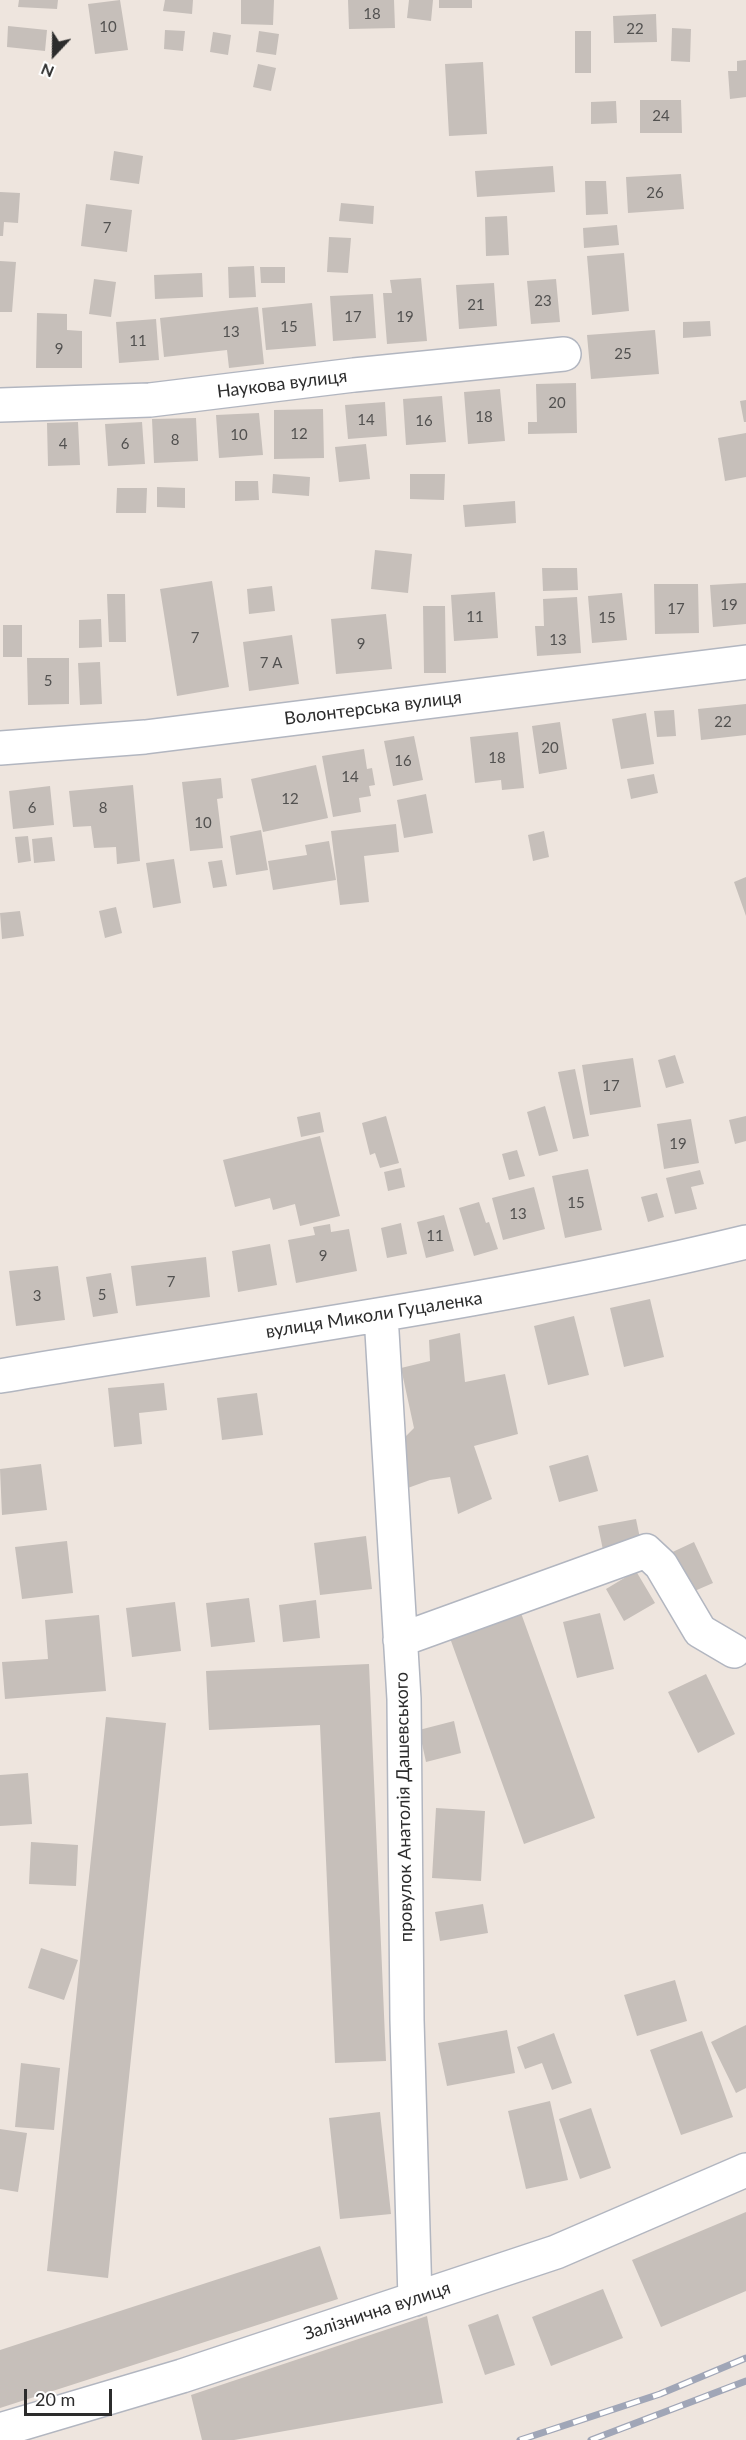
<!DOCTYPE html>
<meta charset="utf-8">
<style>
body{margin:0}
#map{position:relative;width:746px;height:2440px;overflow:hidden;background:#eee5de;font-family:Lato,sans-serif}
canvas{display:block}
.north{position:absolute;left:24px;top:24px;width:60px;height:60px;-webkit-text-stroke:4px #fff;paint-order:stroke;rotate:202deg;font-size:16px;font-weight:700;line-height:24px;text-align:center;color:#2c2c2c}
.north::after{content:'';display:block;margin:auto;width:21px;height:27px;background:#2c2c2c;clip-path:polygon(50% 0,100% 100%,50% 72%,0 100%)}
.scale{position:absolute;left:24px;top:2389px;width:88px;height:27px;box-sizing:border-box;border:3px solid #2c2c2c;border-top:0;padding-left:8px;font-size:18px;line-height:21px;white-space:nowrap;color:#2c2c2c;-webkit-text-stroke:4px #fff;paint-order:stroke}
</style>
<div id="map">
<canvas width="746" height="2440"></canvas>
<div class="north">N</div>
<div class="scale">20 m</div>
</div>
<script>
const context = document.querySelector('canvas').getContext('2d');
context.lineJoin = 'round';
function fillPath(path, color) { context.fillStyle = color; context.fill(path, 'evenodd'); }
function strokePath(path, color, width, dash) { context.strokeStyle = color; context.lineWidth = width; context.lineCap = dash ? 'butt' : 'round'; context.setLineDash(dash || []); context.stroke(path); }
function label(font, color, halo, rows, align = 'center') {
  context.font = font + ' Lato,sans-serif'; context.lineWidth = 5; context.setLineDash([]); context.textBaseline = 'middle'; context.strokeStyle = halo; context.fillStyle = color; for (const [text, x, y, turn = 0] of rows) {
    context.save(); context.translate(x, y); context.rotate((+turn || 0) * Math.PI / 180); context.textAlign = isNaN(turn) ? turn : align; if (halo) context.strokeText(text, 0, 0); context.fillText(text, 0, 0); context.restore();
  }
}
fillPath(new Path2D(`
 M19 0H58L57 9 18 7Z
 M120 0 128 50 95 54 88 4Z
 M165 0H193L192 14 163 11Z
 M241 0H274L273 25 241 24Z
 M348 0H394L395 28 349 29Z
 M409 0H433L431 21 407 18Z
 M439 0H472V8H439Z
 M656 14 657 42 614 43 613 16Z
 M8 26 47 30 45 51 7 47Z
 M672 28 691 29 690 62 671 61Z
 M165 30 185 31 183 51 164 49Z
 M259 31 279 34 276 55 256 52Z
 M575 31H591V73H575Z
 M213 32 231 35 228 55 210 52Z
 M746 60V97L730 99 728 71H737V61Z
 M483 62 487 134 449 136 445 64Z
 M258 64 276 68 271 91 253 87Z
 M640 100H681L682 133H640Z
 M616 101 617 123 591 124V102Z
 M114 151 143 156 139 184 110 180Z
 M553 166 555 192 477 197 475 171Z
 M681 174 684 209 628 213 626 177Z
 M585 181H606L608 214 586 215Z
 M0 192 20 193 18 223 4 222 3 236H0Z
 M341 203 374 206 373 224 339 221Z
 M86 204 132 210 127 252 81 246Z
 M507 216 509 255 486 256 485 217Z
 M617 225 619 245 584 248 583 228Z
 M329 237 351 238 348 273 327 272Z
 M624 253 629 311 592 315 587 256Z
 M0 261 16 262 12 312H0Z
 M254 266 256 297 229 298 228 267Z
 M260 267H285V283H261Z
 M202 273 203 297 155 299 154 275Z
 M421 278 427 341 387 344 383 293H392L390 280Z
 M94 279 116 282 111 317 89 314Z
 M556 279 560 322 531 324 527 281Z
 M494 283 497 326 459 329 456 285Z
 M373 294 376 338 333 341 330 296Z
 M312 303 316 346 266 350 262 308Z
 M258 307 264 364 229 368 227 350 164 357 160 318Z
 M37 313 67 314V330L82 331V368H36Z
 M156 319 159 360 119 363 116 322Z
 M710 321 711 336 683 338V322Z
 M655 330 659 374 591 379 587 335Z
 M576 383 577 433 528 434V422H537L536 384Z
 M500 389 505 441 468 444 464 392Z
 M442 396 446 442 406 445 403 399Z
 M746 400V422H744L740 401Z
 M385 402 387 436 348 439 345 405Z
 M323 409 324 458 274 459V410Z
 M259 413 263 455 219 458 216 415Z
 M196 418 198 461 154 463 152 419Z
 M78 422 80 465 48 466 47 423Z
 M142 422 145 464 108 466 105 424Z
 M746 433V477L725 481 718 438Z
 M366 444 370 479 339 482 335 447Z
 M273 474 310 477 309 496 272 493Z
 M410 474H445L444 500 410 499Z
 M235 481H258L259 500 235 501Z
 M157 487 185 488V508L157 507Z
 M117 488H147L146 513H116Z
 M515 501 516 523 465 527 463 505Z
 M375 550 412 554 408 593 371 589Z
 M542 568H577L578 590 543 591Z
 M212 581 229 687 177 696 160 589Z
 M746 583V624L713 627 710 585Z
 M654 584H698L699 633 655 634Z
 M272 586 275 611 249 614 247 589Z
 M495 592 498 638 454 641 451 595Z
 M622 593 627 640 592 643 588 596Z
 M107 594H125L126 642H109Z
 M577 597 581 653 537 656 535 626H544L543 599Z
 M423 606H445L446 673H424Z
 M386 614 392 669 336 674 331 619Z
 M101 619 102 647 79 648V620Z
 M3 625H22V657H3Z
 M292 635 299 684 249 691 243 642Z
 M27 658H69V704L28 705Z
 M100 662 102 704 80 705 78 663Z
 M746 704V735L701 740 698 709Z
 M674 710 676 736 657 737 654 711Z
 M646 713 654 764 621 769 612 719Z
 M560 722 567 769 539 774 532 726Z
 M518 732 524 788 502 790 501 780 475 783 470 737Z
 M414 736 423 780 393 786 384 741Z
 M364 749 367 769 372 768 375 785 369 786 371 796 359 798 361 812 333 817 322 756Z
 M316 765 328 818 263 832 251 779Z
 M654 774 658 793 631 799 627 779Z
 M221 778 223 798 217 799 223 848 190 851 182 782Z
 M133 785 140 861 117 864 116 847 94 848 91 826 73 827 69 791Z
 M50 786 54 825 13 829 9 791Z
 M426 794 433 833 404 838 397 800Z
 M396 824 399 852 364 856 369 902 340 905 331 831Z
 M261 830 268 870 236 875 230 836Z
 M544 831 549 857 533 861 528 835Z
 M28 836 31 861 18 863 15 837Z
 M52 837 55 861 34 863 32 839Z
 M329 841 336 880 273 890 268 861 307 855 305 845Z
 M174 859 181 903 153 908 146 863Z
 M222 860 227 886 213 888 208 862Z
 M746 877V916L734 882Z
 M116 907 122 933 105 938 99 911Z
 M20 911 24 936 2 939 0 913Z
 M675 1055 684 1083 666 1088 658 1060Z
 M633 1058 641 1107 590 1115 582 1065Z
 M575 1069 589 1136 573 1139 558 1072Z
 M545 1106 558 1151 539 1156 527 1112Z
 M320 1112 324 1132 301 1137 297 1117Z
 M386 1116 399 1163 380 1168 375 1153 370 1155 362 1123Z
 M746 1116V1141L735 1144 729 1120Z
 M691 1119 699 1163 664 1169 657 1124Z
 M320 1136 340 1216 300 1226 295 1204 273 1210 270 1198 235 1207 223 1160Z
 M517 1150 525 1176 509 1180 502 1154Z
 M401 1168 405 1187 388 1191 384 1172Z
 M588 1169 602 1230 565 1238 552 1176Z
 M700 1170 704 1184 691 1187 697 1209 675 1214 666 1178Z
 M534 1187 545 1229 503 1240 492 1198Z
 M657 1193 664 1217 648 1222 641 1197Z
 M479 1202 486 1223 489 1222 498 1249 474 1256 459 1208Z
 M444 1215 454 1251 426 1258 417 1222Z
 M401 1223 407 1254 387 1258 381 1228Z
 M330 1224 331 1232 349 1229 357 1271 296 1283 288 1240 315 1235 313 1227Z
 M270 1244 277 1285 238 1292 232 1251Z
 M206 1257 210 1297 136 1306 131 1266Z
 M58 1266 65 1320 16 1326 9 1271Z
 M111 1273 118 1313 93 1317 86 1277Z
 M650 1299 664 1357 624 1367 610 1308Z
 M574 1316 589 1375 548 1385 534 1326Z
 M460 1333 465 1382 505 1374 518 1434 474 1446 492 1499 458 1514 450 1477 430 1480 405 1489 399 1443 414 1428 401 1368 430 1361 429 1340Z
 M164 1383 167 1410 139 1413 142 1444 114 1447 108 1388Z
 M257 1393 263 1435 222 1440 217 1398Z
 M588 1455 598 1491 559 1502 549 1466Z
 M41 1464 47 1510 2 1515 0 1469Z
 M636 1519 641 1543 603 1550 598 1526Z
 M366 1536 372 1589 320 1595 314 1543Z
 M67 1541 73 1593 22 1599 15 1547Z
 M694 1542 713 1583 683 1596 664 1556Z
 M636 1571 655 1603 624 1621 606 1589Z
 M249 1598 255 1642 211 1647 206 1603Z
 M316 1600 320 1638 283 1642 279 1605Z
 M175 1602 181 1651 132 1657 126 1608Z
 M517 1602 595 1818 524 1844 446 1627Z
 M600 1613 614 1669 577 1678 563 1622Z
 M99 1615 106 1691 5 1699 2 1662 48 1659 45 1620Z
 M369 1664 386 2061 335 2063 320 1725 209 1730 206 1671Z
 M706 1674 735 1734 698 1753 668 1692Z
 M106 1717 166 1723 108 2278 47 2271Z
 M454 1721 461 1753 426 1762 419 1730Z
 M28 1773 32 1824 0 1826V1775Z
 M436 1808 485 1811 481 1881 432 1878Z
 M31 1842 78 1845 76 1886 29 1884Z
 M483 1904 488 1933 440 1941 435 1912Z
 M41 1948 78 1960 64 2000 28 1988Z
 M675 1980 687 2021 637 2036 624 1995Z
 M746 2025V2088L736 2093 711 2042Z
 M507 2030 515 2073 447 2086 438 2043Z
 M702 2031 733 2117 681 2135 650 2050Z
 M554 2033 572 2083 552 2090 542 2063 525 2069 517 2047Z
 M21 2063 60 2068 54 2130 15 2127Z
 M550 2101 568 2180 526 2189 508 2111Z
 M591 2108 611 2168 580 2179 559 2119Z
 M380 2112 391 2214 340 2219 329 2118Z
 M0 2129 27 2133 18 2192 0 2189Z
 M746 2212V2291L661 2327 632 2260Z
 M320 2246 338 2299 0 2408V2350Z
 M603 2289 623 2338 551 2366 532 2317Z
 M498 2314 515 2365 485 2375 468 2325Z
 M427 2316 443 2403 234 2440H202L191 2395Z`), '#c6bfba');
const minor = new Path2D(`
 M0 405 150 400 354 375 564 354
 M0 748 145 737 746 662
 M381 1315 404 1699 407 2020 415 2299
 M0 1376C249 1334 500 1302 746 1242
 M400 1640 646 1551 661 1565 700 1631 734 1651
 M0 2430 182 2376 556 2252 746 2170`);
strokePath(minor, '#b2b6c0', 36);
strokePath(minor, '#fff', 33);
const rail = new Path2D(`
 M520 2440 660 2394 746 2358
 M591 2440 746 2381`);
strokePath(rail, '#a0a6b7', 7);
strokePath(rail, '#fff', 4.5, [14]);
label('15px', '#525150', null, [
 ["18",372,14],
 ["10",108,27],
 ["22",635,29],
 ["24",661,116],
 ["26",655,193],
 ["7",107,228],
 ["23",543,301],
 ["21",476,305],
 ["17",353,317],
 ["19",405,317],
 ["15",289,327],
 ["13",231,332],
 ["11",138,341],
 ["9",59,349],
 ["25",623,354],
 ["20",557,403],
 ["18",484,417],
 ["14",366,420],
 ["16",424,421],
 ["12",299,434],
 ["10",239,435],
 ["8",175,440],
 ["4",63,444],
 ["6",125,444],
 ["19",729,605],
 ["17",676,609],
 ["11",475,617],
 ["15",607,618],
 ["7",195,638],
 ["13",558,640],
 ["9",361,644],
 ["7 А",271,663],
 ["5",48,681],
 ["22",723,722],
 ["20",550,748],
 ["18",497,758],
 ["16",403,761],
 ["14",350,777],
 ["12",290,799],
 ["6",32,808],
 ["8",103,808],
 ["10",203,823],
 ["17",611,1086],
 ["19",678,1144],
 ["15",576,1203],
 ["13",518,1214],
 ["11",435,1236],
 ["9",323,1256],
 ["7",171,1282],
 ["5",102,1295],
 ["3",37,1296]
]);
label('18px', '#2c2c2c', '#fff', [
 ["Наукова вулиця",282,384,-7],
 ["Волонтерська вулиця",373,708,-7],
 ["вулиця Миколи Гуцаленка",374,1315,-9],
 ["провулок Анатолія Дашевського",404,1807,-91],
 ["Залізнична вулиця",377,2311,-18]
]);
</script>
